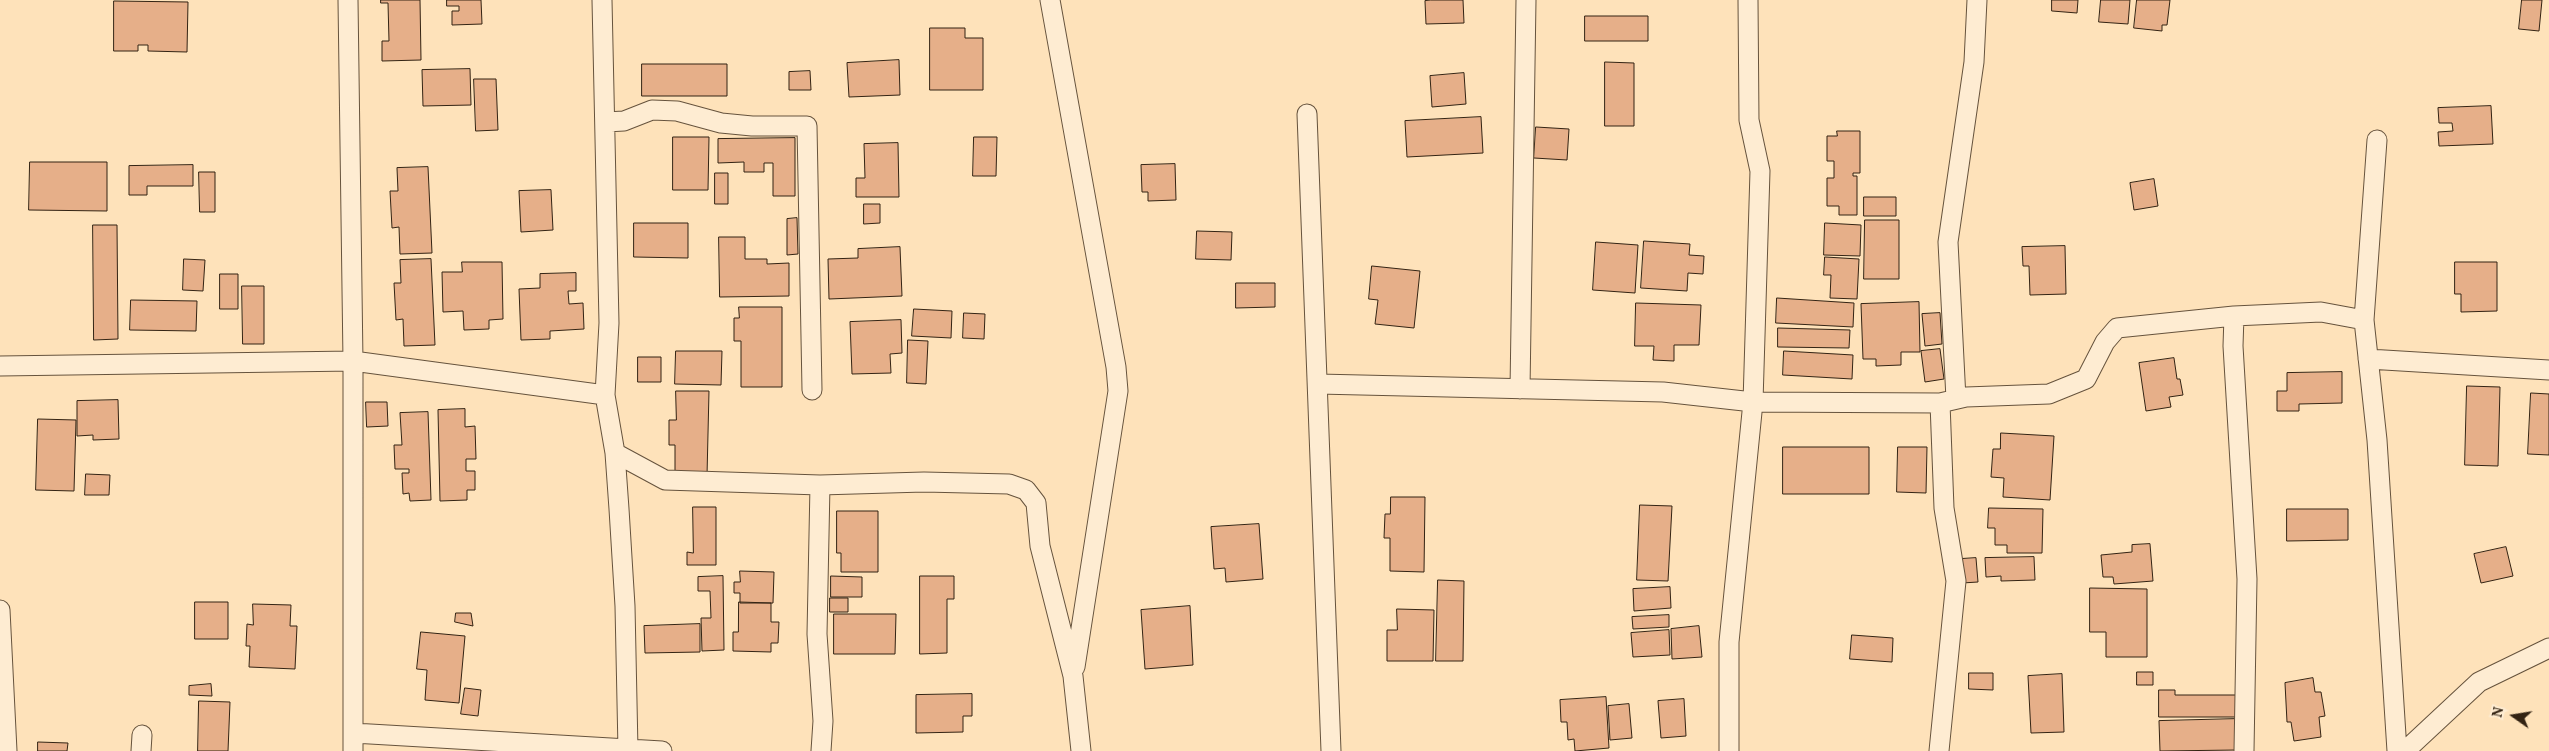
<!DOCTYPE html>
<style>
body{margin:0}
#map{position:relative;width:2549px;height:751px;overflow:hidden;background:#fee2ba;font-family:Vollkorn,serif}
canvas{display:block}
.north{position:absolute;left:2489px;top:691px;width:50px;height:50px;-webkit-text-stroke:4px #feecd2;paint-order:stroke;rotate:283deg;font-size:14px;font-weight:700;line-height:20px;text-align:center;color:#332313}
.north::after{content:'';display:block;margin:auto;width:18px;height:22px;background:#332313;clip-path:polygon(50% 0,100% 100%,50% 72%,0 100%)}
</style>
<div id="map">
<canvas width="2549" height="751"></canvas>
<div class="north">N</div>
</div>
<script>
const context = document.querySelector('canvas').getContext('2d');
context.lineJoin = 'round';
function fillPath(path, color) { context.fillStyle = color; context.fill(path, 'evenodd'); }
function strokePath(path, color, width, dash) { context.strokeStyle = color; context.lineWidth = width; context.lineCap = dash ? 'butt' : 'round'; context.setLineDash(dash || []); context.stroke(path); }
const building = new Path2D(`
 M381 0H420L421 60 382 61V41H389L388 3H381Z
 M447 0H481L482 24 452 25V11H459V6H447Z
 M1431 0H1463L1464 23 1426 24 1425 1Z
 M2052 0H2078L2077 13 2052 11Z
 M2101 0H2130L2128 24 2099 22Z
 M2137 0H2170L2167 25H2162V31L2134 28Z
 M2522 0H2542L2539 31 2519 29Z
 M114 1 188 2 187 52 148 51V45H138V51H114Z
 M1585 16H1648V41H1585Z
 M930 28H965V38H983V90H930Z
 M899 60 900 95 849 97 847 63Z
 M1605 62 1634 63V126H1605Z
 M642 64H727V96H642Z
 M470 69 471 105 423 106 422 70Z
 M810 71 811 90H789V72Z
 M1464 73 1466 104 1432 107 1430 76Z
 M474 79H496L498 130 476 131Z
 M2491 106 2493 144 2439 146 2438 132 2453 131 2452 123H2439L2438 108Z
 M1481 117 1483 153 1407 157 1405 121Z
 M1536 127 1569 129 1567 160 1534 158Z
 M1837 131H1860V173H1853V176H1857V215H1839V206H1827V178H1834V161H1827V136H1837Z
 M673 137H709L708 190H673Z
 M974 137H997L996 176H973Z
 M795 138V196H773V163H764V172H744V162L718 163V139Z
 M898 143 899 197H856V178H865L864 144Z
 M30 162H107V211L29 210Z
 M1175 164 1176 200 1148 201V192H1142L1141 165Z
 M193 165V186H147V195H129V166Z
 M428 167 432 253 400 254 399 227 392 228 390 191H398L397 168Z
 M199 172H215V212H200Z
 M715 173H728V204H715Z
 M2154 179 2158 206 2134 210 2130 183Z
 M551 190 553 230 521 232 519 191Z
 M1864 197H1896V216H1864Z
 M864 204H880V223L864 224Z
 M797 218 798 254 787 255V219Z
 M1865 220H1899V279H1864Z
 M634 223H688V258L634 257Z
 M1825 223 1861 225 1860 256 1824 255Z
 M93 225H117L118 339 94 340Z
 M1197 231 1232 232 1231 260 1196 259Z
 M719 237H745V259H767V264L789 263V296L720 297Z
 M1644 241 1690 244 1689 255 1704 256 1703 274 1688 273 1687 291 1641 288Z
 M1596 242 1638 245 1635 293 1593 290Z
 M2065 246 2066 294 2030 295 2029 266H2023L2022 247Z
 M900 247 902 296 829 299 828 259 858 258V249Z
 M1825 257 1859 259 1857 299 1830 298 1831 275H1824Z
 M184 259 205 260 203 291 183 290Z
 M431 259 435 345 404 346 403 319 396 320 394 283H401L400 260Z
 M462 262H502L503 319 489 320V329L464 330 463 311 443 312 442 272H462Z
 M2455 262H2497V311L2461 312V294H2455Z
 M1372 266 1420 271 1414 328 1375 324 1378 300 1369 299Z
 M576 273V291H568L569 304 583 303 584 329 550 331V339L521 340 519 289 540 288V274Z
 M220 274H238V309H220Z
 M1236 283H1275V307L1236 308Z
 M242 286H264V344H243Z
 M1777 298 1854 303 1853 327 1776 323Z
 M131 300 197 301 196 331 130 330Z
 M1919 302 1920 352H1901V365L1876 366V359H1863L1861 304Z
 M1636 303 1701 305 1699 345H1674V361L1653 360 1654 346H1635Z
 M739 307H782V387H741V341H734V318H739Z
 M914 309 952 311 951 338 912 336Z
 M964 313 985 314 984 339 963 338Z
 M1940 313 1942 344 1925 346 1922 314Z
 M901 320 902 353 890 354 891 373 852 374 850 322Z
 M1778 328 1850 330 1849 348 1778 347Z
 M908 340 928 341 926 384 907 383Z
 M1940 349 1944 379 1925 382 1921 351Z
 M676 351H722L721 385 675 384Z
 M1784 351 1853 355 1852 379 1783 375Z
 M638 357H661V382H638Z
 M2174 358 2177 379H2180L2183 395 2169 397 2171 407 2146 411 2139 363Z
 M2342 372V403L2299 404V411H2277V391H2287V373Z
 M2467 386 2500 387 2498 466 2465 465Z
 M676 391H709L707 476 675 475V445H669V420H676Z
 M2531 393 2549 394V455L2528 454Z
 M118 400 119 439 93 440V435L77 436V401Z
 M366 402H387L388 426 367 427Z
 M465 409V427L475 426 476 459H466V471H475V490H467V500L440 501 438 410Z
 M428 412 431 500 410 501 409 493 403 494 402 473H409V469H395L394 445H402L400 413Z
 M38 419 76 420 74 491 36 490Z
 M2001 433 2054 436 2050 500 2003 497 2004 478 1991 477 1993 449H2000Z
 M1783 447H1869V494H1783Z
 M1898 447H1927L1926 493 1897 492Z
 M86 474 110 475 109 495H85Z
 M1391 497H1425L1424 572 1390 571V538H1384L1385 514H1390Z
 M1640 505 1672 506 1668 581 1637 580Z
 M693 507H716V565H687V552L693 553Z
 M1989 508 2043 509 2042 553H2007V545H1995V528H1988Z
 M2287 509H2348V540L2287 541Z
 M837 511H878V572H841V553H837Z
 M1259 524 1263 579 1226 582 1225 568 1214 569 1211 527Z
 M2150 544 2153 581 2114 584 2113 577H2103L2101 555 2132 552V545Z
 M2506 547 2513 576 2481 583 2474 554Z
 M2034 557 2035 580 2001 581V576L1986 577 1985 558Z
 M1976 558 1978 582 1962 583 1961 559Z
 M740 571 774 572 773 603H740V593H734V582H740Z
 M723 576 724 650 702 651 701 618H711L710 591H698V577Z
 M831 576 862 577V597H831Z
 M920 576H954V599H947V653L920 654Z
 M1438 580 1464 581 1463 661H1436Z
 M1670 587 1671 608 1634 611 1633 589Z
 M2090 588 2147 589V657H2106V632H2090Z
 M830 598H848V612H830Z
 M195 602H228V639H195Z
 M739 602 771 603V622H779L778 643H771V652L733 651V632H738Z
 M253 604 291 605 290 626H297L295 669 249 667 250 646H246L247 624 253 625Z
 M1190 606 1193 665 1145 669 1141 610Z
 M1397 609 1434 610 1433 661H1387V630H1397Z
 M456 613H471L473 626 455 622Z
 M834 614H896L895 654H834Z
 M1669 615V627L1633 629 1632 617Z
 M700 624V652L645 653 644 626Z
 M1699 626 1702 657 1672 659 1671 629Z
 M1669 630 1670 655 1633 657 1631 633Z
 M421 632 465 636 459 703 425 700 427 670 417 669Z
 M1852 635 1893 638 1892 662 1850 659Z
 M2137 672H2153V685H2137Z
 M1969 673H1993V690L1969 689Z
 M2062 674 2064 732 2031 733 2028 676Z
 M2313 678 2315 692H2321L2325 716 2319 717 2321 737 2294 741 2291 722H2287L2285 683Z
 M211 684 212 696 189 695V686Z
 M465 688 481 690 478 716 461 714Z
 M2159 690H2175V695H2236V717H2159Z
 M972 694V716H963V732L916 733V695Z
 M1606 697 1609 748 1575 751 1574 739 1568 740 1567 722H1561L1560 700Z
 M1684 699 1686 736 1661 738 1658 701Z
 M199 701 230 702 228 751H198Z
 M1629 704 1632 738 1610 740 1608 706Z
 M2236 719 2237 750 2160 751 2159 721Z
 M38 742 68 743 67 751H38Z`);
fillPath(building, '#e6af89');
strokePath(building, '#332313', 1);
const minor = new Path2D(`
 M348 0 353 361V751
 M602 0 609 323 605 395 615 453 619 509 625 606 628 750
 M1050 0 1116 367 1118 391 1075 667
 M1307 114 1331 751
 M606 122 624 121 652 110 677 111 721 123 752 126H807L812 390
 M2377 140 2364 320 2377 440 2397 751
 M2368 359 2549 370
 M0 366 353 361 605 395
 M1318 384 1663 392 1753 402 1940 403 1966 397 2049 394 2086 379 2105 342 2117 328 2234 316
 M1520 389 1526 0
 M1956 399 1948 242 1974 62 1977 0
 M615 453 665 480 820 485 924 482 1009 484 1026 490 1036 503 1040 546 1073 676 1081 751
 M820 485 817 634 823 721 821 751
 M0 610 7 751
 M353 733 662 751
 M141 751 142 735
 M1729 751V642L1753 402 1760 171 1749 120 1748 0
 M1939 751 1956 581 1944 508 1940 403
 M2244 751 2247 579 2233 346 2234 316 2321 312 2364 320
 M2405 751 2479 682 2549 648`);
strokePath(minor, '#66533d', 21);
strokePath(minor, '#feecd2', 19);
</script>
